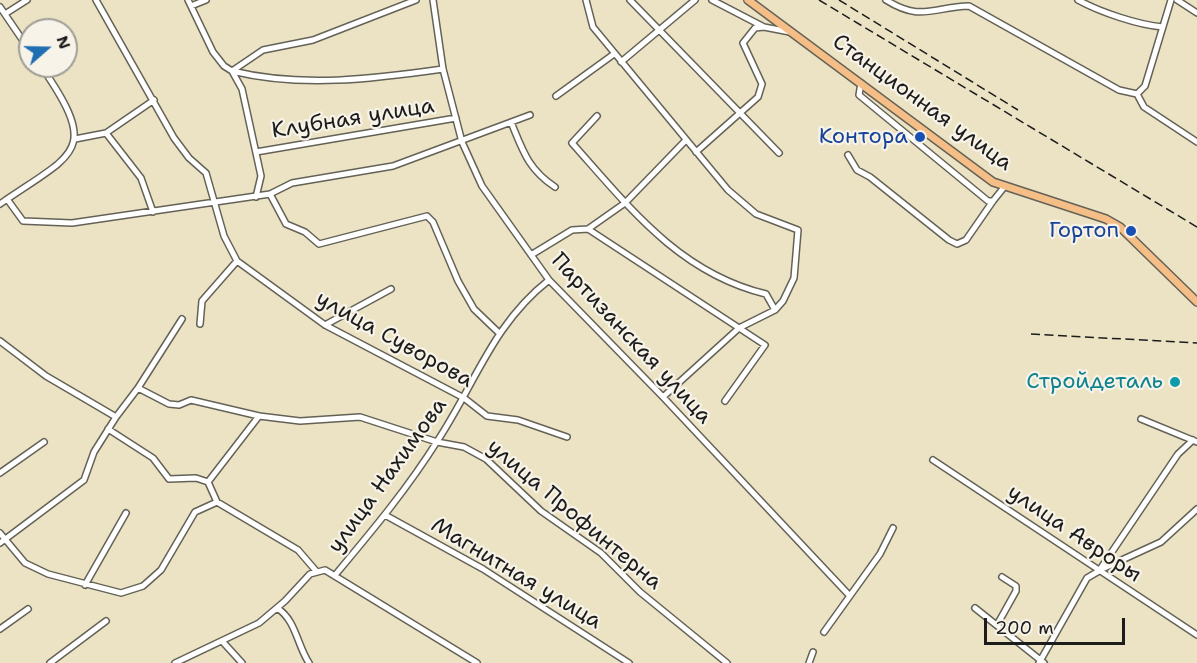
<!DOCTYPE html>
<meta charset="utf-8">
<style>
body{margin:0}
#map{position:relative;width:1197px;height:663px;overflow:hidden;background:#ebe3c4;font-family:"Shantell Sans",sans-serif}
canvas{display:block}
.north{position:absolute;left:18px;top:18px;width:60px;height:60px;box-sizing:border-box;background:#f7f3e8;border:2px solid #9f9d96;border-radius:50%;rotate:70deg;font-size:16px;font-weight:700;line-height:24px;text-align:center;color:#1c1c1c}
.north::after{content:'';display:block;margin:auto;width:21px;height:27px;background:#1f6fb2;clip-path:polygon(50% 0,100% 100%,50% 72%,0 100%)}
.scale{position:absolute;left:984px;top:618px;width:141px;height:27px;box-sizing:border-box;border:3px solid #1c1c1c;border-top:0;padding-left:8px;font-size:18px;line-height:21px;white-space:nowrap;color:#1c1c1c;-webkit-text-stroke:4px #f7f3e8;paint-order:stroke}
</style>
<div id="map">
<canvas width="1197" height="663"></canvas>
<div class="north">N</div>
<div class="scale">200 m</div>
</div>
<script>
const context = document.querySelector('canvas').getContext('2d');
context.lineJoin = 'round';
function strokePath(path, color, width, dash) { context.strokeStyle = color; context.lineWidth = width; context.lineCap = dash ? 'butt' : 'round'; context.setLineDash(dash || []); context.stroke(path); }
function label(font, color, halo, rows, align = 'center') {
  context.font = font + ' "Shantell Sans",sans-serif'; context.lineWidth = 4.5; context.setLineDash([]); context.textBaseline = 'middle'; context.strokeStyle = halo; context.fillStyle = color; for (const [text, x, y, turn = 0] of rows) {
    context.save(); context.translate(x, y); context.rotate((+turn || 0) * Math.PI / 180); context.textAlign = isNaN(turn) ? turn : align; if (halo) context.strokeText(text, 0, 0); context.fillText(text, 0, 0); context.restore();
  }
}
const minor = new Path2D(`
 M96 0 174 138 189 158 206 173 224 236 237 261 325 325 464 398 487 416 518 420 567 437
 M188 0 213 52 224 66 232 71 242 89 261 176 256 197
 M433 0 443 69 462 142 482 186 549 280 663 397 849 595
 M586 0 593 27 728 190 756 214 798 230 794 278 783 301 775 310 739 328 663 397
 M630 0 779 153
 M712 0 764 27 790 32
 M886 0C921 22 933 7 969 6L1119 90 1137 94
 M1078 0C1100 12 1138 25 1163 27
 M1177 0 1197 13
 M191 6 206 0
 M0 7 30 51
 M5 14 27 0
 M621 62 695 0
 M232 71C301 88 373 79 443 69
 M232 71 263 50 313 40 416 0
 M861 83 859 95 988 201H993L1005 186
 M1137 94 1145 86 1171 0
 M1137 94 1144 107 1197 142
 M556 96 614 54
 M597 116 572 143C629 207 679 273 766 294L775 310
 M511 122C523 151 528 169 555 187
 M106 133 141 178 153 212
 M75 139 106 133 154 100
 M256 152 456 118
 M696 152 758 97 762 84 743 43 755 28 764 27
 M848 155 857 170 870 177 949 240 957 244 966 240 993 201
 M270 194 286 224 305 232 319 244 427 216 433 222 458 281 474 309 498 332
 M7 199 23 221 72 223 270 194 292 183 393 166 530 115
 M0 204C75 152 101 153 41 66
 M588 229 765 345 725 401
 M531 255 572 230 588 229 625 203 686 140
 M200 324 202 301 237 261
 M325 325 391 289
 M0 341 46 376 116 417
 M138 388 169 404 179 405 191 400 259 416 300 421 360 417 437 442 464 447 486 459 541 511 601 553 640 592 727 663
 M259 416 208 482 217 502 298 550 317 572
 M1141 419 1197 442
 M108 429 153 458 169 479 196 478 208 482
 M933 460 1197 635
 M0 473 44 442
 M385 515 483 569 629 663
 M0 533 25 563 48 574 121 593 143 586 161 570 195 512 217 502
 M0 543 84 480 94 452 116 417 138 388 182 319
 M1100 570 1161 542 1197 509
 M336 574C372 531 408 488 438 440 476 382 493 324 549 280
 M85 585 126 513
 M277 608C296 620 297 645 309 663
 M975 608 1044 663
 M997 625 1016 591V586L1002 577
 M0 629 28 609
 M824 632 880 554 893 528
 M222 641 242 663
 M50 663 106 621
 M175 663 259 623 285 601 310 574 325 570 477 663
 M809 663 813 652
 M1039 663 1087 578 1099 571 1178 454 1193 440`);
const major = new Path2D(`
 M748 0 993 182 1106 219 1120 227 1197 302`);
strokePath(minor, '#646257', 8);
strokePath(major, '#646257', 10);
strokePath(minor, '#fff', 5);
strokePath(major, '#f6be87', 7);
strokePath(new Path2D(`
 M819 0 1197 227
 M839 0 1018 110
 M1031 334 1197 343`), '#1c1c1c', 1.5, [9, 4.5]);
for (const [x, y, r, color] of [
 [920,137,6,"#1a4fb4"],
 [1131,231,6,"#1a4fb4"],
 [1175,382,6,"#0f9aa8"]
]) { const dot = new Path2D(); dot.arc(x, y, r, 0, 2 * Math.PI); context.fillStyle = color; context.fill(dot); strokePath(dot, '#f7f3e8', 2); }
label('22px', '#1c1c1c', '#f7f3e8', [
 ["Станционная улица",922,103,36],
 ["Клубная улица",353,119,-9],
 ["Партизанская улица",631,339,47],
 ["улица Суворова",394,340,29],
 ["улица Нахимова",388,476,-54],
 ["улица Профинтерна",574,515,40],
 ["улица Авроры",1074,534,34],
 ["Магнитная улица",516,574,31]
]);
label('22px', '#164399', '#f7f3e8', [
 ["Контора",908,137],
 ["Гортоп",1119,231]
], 'right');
label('22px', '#0d838f', '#f7f3e8', [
 ["Стройдеталь",1163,382]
], 'right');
</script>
